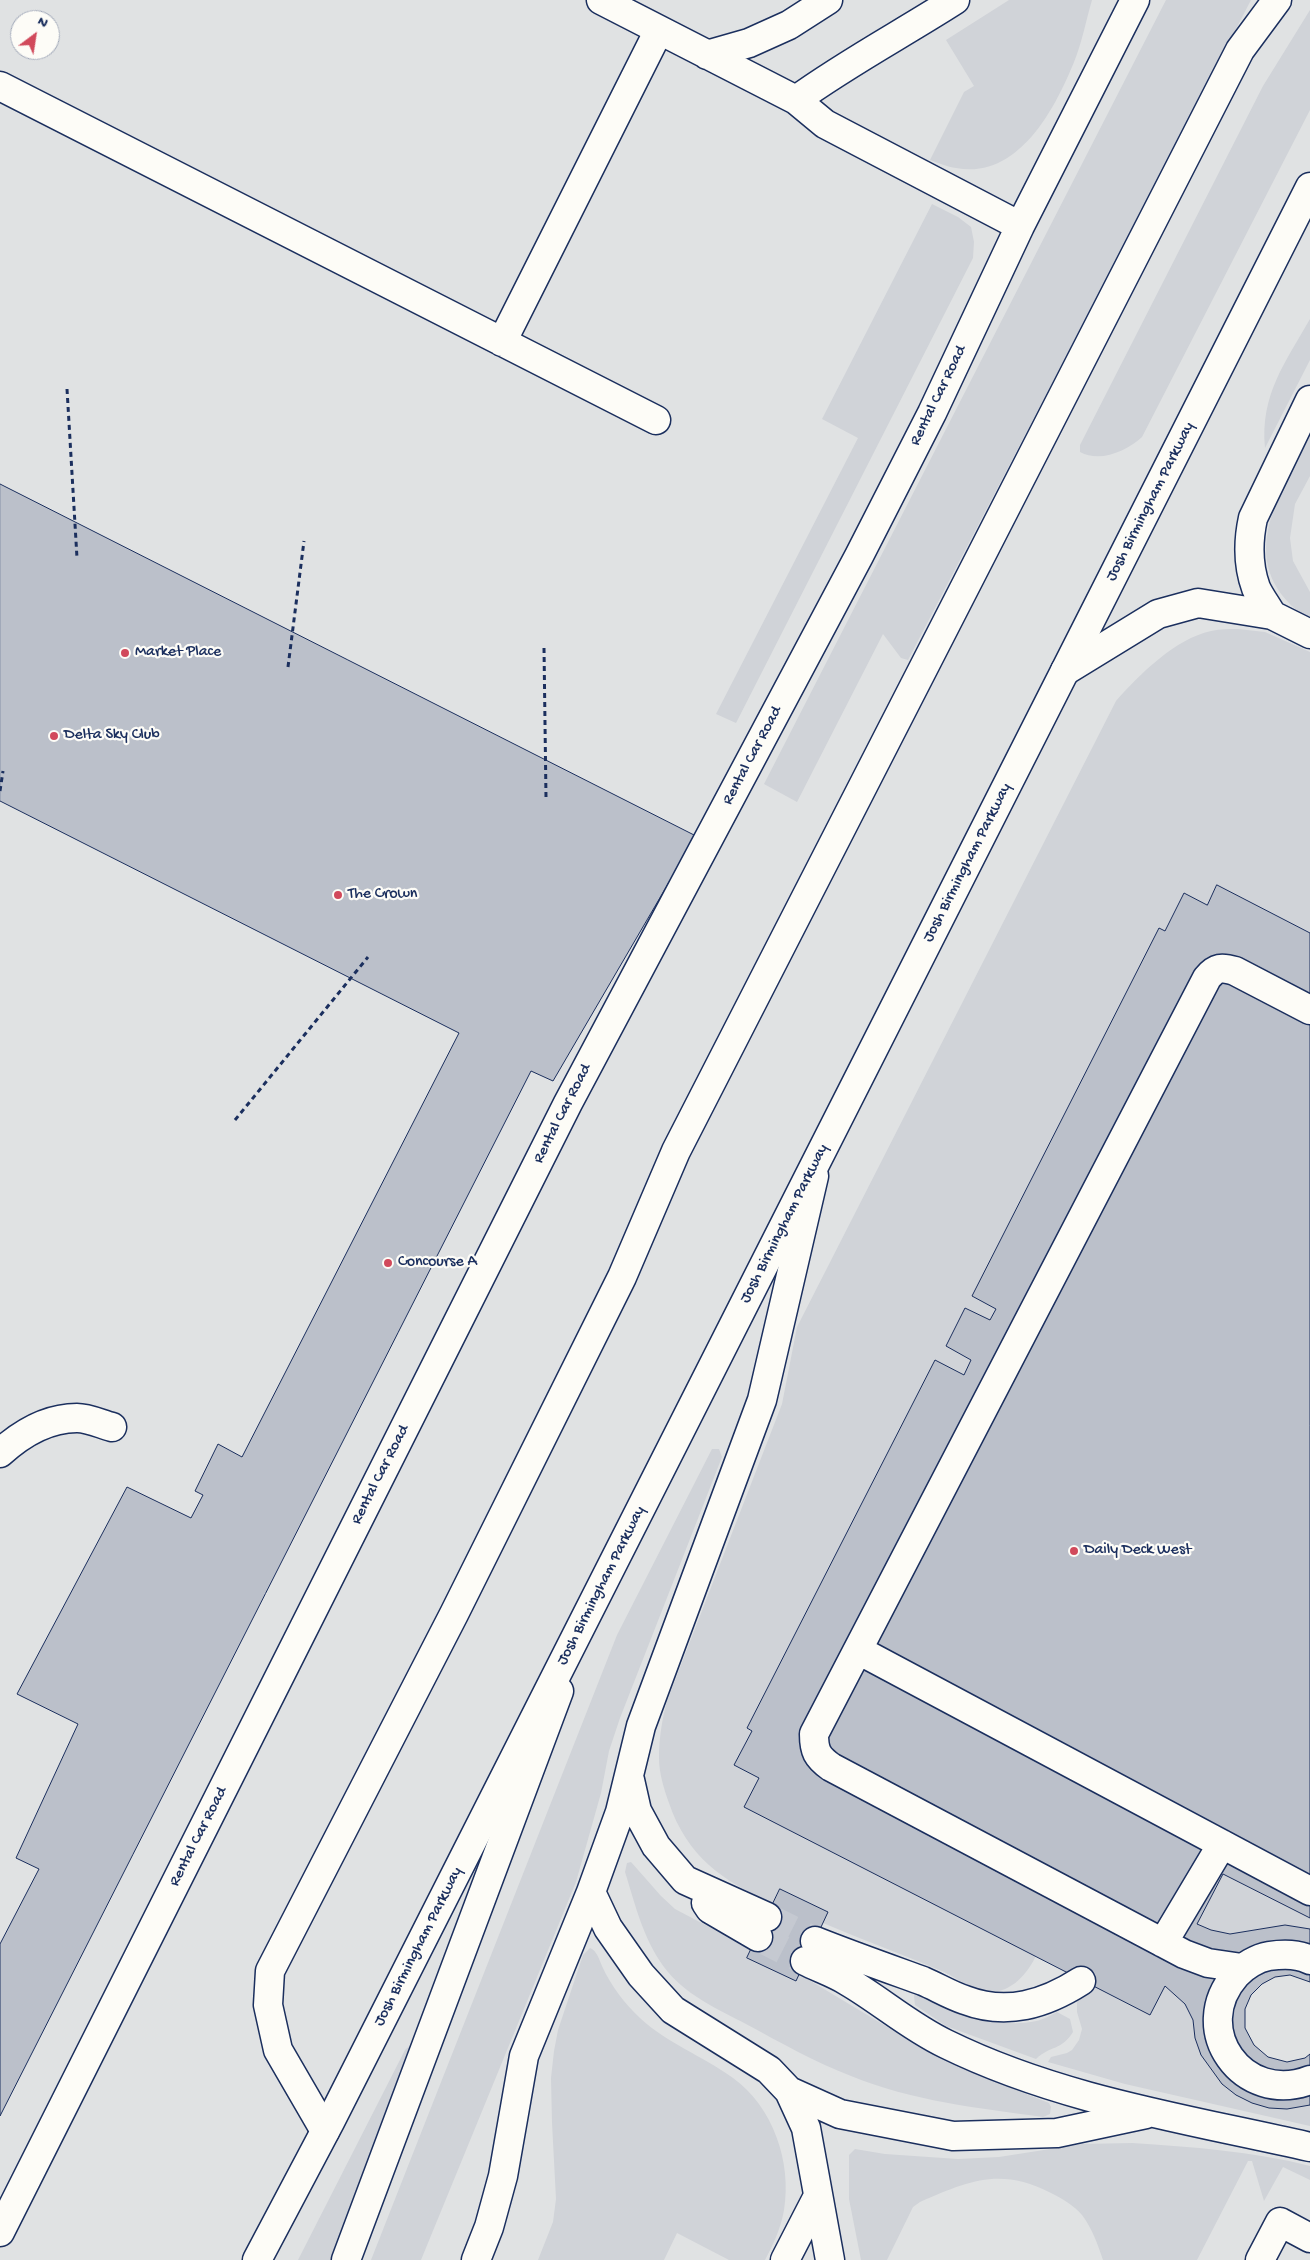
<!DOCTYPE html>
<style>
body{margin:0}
#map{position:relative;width:1310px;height:2260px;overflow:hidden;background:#f0f0ee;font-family:"Gochi Hand",sans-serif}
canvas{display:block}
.north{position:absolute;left:10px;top:10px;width:50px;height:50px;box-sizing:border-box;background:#fdfcf7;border:1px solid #a3aaba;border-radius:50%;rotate:31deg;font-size:14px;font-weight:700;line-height:20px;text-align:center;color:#1b2f5e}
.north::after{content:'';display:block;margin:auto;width:18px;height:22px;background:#d1495b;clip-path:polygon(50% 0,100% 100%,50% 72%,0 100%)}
</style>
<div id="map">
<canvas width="1310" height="2260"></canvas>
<div class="north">N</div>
</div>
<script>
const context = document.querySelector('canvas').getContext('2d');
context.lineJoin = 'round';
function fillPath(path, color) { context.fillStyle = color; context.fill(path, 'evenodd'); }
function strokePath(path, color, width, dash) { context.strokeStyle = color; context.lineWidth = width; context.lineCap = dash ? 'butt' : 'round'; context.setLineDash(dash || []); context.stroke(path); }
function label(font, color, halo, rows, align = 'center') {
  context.font = font + ' "Gochi Hand",sans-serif'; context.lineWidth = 4.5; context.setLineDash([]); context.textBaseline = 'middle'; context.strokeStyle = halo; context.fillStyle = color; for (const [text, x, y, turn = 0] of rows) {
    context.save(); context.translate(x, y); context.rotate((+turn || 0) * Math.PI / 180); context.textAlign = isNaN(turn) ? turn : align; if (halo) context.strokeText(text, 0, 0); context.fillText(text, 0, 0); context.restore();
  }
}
fillPath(new Path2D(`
 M0 0H1310V2260H0ZM20 20H50V50H20Z`), '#e0e2e3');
fillPath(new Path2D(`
 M1009 0H1092C1086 20 1082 43 1074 62 1055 109 1018 180 956 168 947 167 939 163 930 160L964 92 974 86 946 40Z
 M1166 0H1251L908 660 901 658 883 634 797 802 764 784Z
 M1310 10V110L1142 437C1127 451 1100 463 1080 452V445L1263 86Z
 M932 204 958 217 971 227 974 242 973 258 736 723 716 714 858 438 822 419Z
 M1310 319V360L1265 448C1260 395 1285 363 1310 319Z
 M1310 433V476L1295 504 1290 538 1293 561 1310 592V620C1230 567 1278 497 1310 433Z
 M1238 629 1265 632 1310 652V933L1217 885 1207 905 1184 893 1165 931 1159 929 972 1296 996 1309 990 1320 965 1308 946 1346 971 1360 964 1375 935 1360 747 1728 752 1731 734 1765 759 1778 745 1807 1036 1956C1027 1974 1012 1992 990 1992 973 1992 959 1979 944 1972 904 1955 863 1940 823 1923L828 1912 780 1889 773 1903C723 1882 687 1856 669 1803 664 1789 659 1773 659 1758 659 1738 662 1720 667 1701L782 1404 797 1327 1116 701C1140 674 1175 639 1211 631 1220 629 1230 629 1238 629Z
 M712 1449H719L722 1457 620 1718 609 1751 601 1793 576 1882 421 2260H371L617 1635Z
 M631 1862 661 1896 675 1909 751 1949 748 1958 796 1981 799 1974 924 2049 983 2077 1049 2103 1051 2107 1050 2114 1043 2117C978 2108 912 2101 851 2076 815 2062 781 2043 746 2024 719 2010 688 1996 668 1972 644 1943 636 1907 625 1872L627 1863Z
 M1223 1874 1310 1918V1929L1285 1925 1230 1934 1211 1930 1197 1924Z
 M590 1948C597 1951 599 1959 602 1966 611 1986 625 2004 640 2018 668 2044 703 2056 733 2078 773 2107 792 2162 784 2210 781 2228 773 2245 765 2260H729L677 2233 664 2260H538L553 2222 556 2199 552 2123 551 2078 554 2051 558 2030 583 1955Z
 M1095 1986H1165L1185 2004 1193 2020 1195 2038 1201 2055 1222 2084 1236 2095 1287 2109 1310 2105V2126L1125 2084 1048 2062 1051 2057 1067 2053 1072 2050 1079 2040 1082 2029 1077 2012V2000Z
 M917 1992C955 2009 993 2030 1036 2021 1043 2020 1051 2015 1057 2012L1070 2019 1073 2032C1061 2051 1051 2045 1036 2059L946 2026 915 2005 914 1996Z
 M414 2042 340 2260H298L405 2050Z
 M1132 2143C1192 2147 1252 2151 1310 2166V2180L1283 2167 1264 2201 1252 2161H1248L1197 2260H1103C1098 2245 1092 2228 1082 2215 1075 2206 1061 2198 1051 2193 1000 2167 969 2181 920 2202L913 2207 887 2260H861L849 2199V2155L855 2149 885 2154 958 2159 999 2157 1082 2144Z`), '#d0d3d8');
const building = new Path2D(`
 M0 484 696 836 553 1081 531 1071 0 2116V1944L39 1869 16 1858 78 1724 17 1694 127 1487 191 1518 203 1495 195 1491 218 1444 242 1457 459 1033 0 801Z
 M1217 885 1310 933V1918L1223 1874 1197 1924 1211 1930 1230 1934 1285 1925 1310 1929V1982L1290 1975 1275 1977 1262 1984 1251 1995 1245 2009V2028L1254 2045 1268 2057 1287 2062 1305 2058 1310 2054V2105L1287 2109 1269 2108 1252 2103 1236 2095 1222 2084 1201 2055 1195 2038 1193 2020 1185 2004 1165 1986 1150 2015 744 1807 759 1778 734 1765 752 1731 747 1728 935 1360 964 1375 971 1360 946 1346 965 1308 990 1320 996 1309 972 1296 1159 928 1165 931 1184 893 1207 905Z
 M780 1889 828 1912 796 1981 747 1958Z`);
fillPath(building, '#bbc0ca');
strokePath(building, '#1b2f5e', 1);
strokePath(new Path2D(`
 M767 1917 815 1941
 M758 1937 805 1961`), '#c5c9d1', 28, [28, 14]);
const minor = new Path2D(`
 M601 0 796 100 825 124 1020 226
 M707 55 749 43 789 25 828 0
 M0 86 656 420
 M796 100C847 63 902 34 955 0
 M502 342 659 30
 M1272 615C1267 606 1260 597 1256 588 1248 566 1248 541 1253 518L1310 400
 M1065 671 1158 614 1198 603 1272 615 1310 634
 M0 1453C22 1433 47 1418 77 1418 88 1418 101 1424 112 1427
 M858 1650 1310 1891
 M630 1780 637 1811 656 1846 685 1880 767 1917
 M591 1892 608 1928 641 1975 673 2010 769 2070 789 2091 806 2128 830 2260
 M706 1903 710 1909 758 1937
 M815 1941C850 1955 887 1968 923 1981 937 1987 950 1995 965 2000 1007 2016 1045 2004 1081 1981
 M1163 1943 1222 1844
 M1310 1960C1297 1953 1282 1954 1269 1956 1257 1958 1244 1966 1236 1975 1188 2029 1243 2106 1310 2080
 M805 1961C819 1968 834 1973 847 1981 880 2000 910 2027 946 2044 1060 2100 1187 2119 1310 2147
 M1242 1968 1208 1963 1184 1954 831 1767C817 1757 814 1751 814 1734L1207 978C1216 967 1222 967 1235 971L1310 1010
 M789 2091 840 2114 953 2136 1057 2133 1146 2114
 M325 2131 278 2050 268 2005 270 1971 454 1614 622 1277 676 1151 1240 50 1277 0
 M0 2232 568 1103 859 556 932 413 1020 226 1135 0
 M346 2260 559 1691
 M476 2260 489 2227 503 2176 524 2056 591 1892 620 1812 641 1726 762 1400 814 1176
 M785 2260 818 2196
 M1260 2260 1280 2222 1310 2238`);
const major = new Path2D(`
 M257 2260 330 2122 1310 187`);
strokePath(minor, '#1b2f5e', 31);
strokePath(major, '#1b2f5e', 31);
strokePath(new Path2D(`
 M67 389 77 558
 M544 648 546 798
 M288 667 304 541
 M0 791 3 771
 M235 1120 368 957`), '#1b2f5e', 3, [5, 4]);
strokePath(minor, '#fdfcf7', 28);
strokePath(major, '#fdfcf7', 28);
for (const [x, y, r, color] of [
 [125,653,5,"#d1495b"],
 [54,736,5,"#d1495b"],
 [338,895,5,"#d1495b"],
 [388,1263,5,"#d1495b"],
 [1074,1551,5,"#d1495b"]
]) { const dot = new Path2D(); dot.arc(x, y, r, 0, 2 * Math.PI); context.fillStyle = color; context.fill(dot); strokePath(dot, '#fdfcf7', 2); }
label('16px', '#1b2f5e', '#fdfcf7', [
 ["Rental Car Road",939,396,-64],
 ["Josh Birmingham Parkway",1151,502,-63],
 ["Rental Car Road",753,756,-62],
 ["Josh Birmingham Parkway",968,863,-63],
 ["Rental Car Road",563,1114,-63],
 ["Josh Birmingham Parkway",785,1224,-63],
 ["Rental Car Road",381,1475,-63],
 ["Josh Birmingham Parkway",602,1586,-63],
 ["Rental Car Road",199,1837,-63],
 ["Josh Birmingham Parkway",419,1947,-63]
]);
label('16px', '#1b2f5e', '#fdfcf7', [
 ["Market Place",135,653],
 ["Delta Sky Club",64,736],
 ["The Crown",348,895],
 ["Concourse A",398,1263],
 ["Daily Deck West",1084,1551]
], 'left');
</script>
